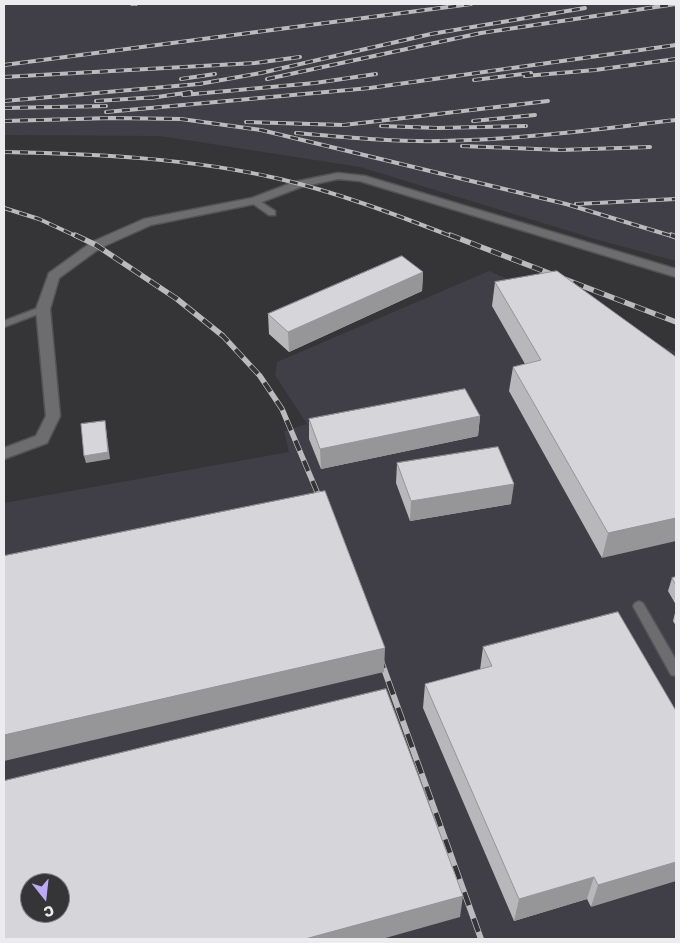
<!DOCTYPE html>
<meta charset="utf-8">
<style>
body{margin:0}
#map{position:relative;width:680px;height:943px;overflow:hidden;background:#353538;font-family:"Golos Text",sans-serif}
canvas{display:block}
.frame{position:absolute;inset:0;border:5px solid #ececee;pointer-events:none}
.north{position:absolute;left:20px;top:873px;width:50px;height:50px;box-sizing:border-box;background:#353538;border:1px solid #7e7e81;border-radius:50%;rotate:164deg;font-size:14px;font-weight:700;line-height:20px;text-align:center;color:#ececee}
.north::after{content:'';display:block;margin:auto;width:18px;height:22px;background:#bcaaf5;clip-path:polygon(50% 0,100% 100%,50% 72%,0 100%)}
</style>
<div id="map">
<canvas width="680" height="943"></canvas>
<div class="frame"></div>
<div class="north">С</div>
</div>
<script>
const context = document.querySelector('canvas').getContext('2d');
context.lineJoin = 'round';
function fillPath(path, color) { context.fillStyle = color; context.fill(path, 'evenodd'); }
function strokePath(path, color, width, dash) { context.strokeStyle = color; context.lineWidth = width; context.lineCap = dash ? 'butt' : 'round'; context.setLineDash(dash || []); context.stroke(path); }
fillPath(new Path2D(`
 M4 4H676V261L595 239 360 167 160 136 4 135Z
 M489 271 676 352V939H4V503L289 452 284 431 307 424 275 375 277 362ZM30 883H60V913H30Z`), '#403e47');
const lane = new Path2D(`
 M255 198 275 211V215H269L252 203V199Z
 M43 306 48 309 46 311 4 327V321Z
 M639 601 643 603 676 660V676L671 675 633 606 635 603Z`);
const street = new Path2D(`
 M338 173 365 176 676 269V277L360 181 338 179 301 187 259 203 151 225 100 248 59 278 50 309 60 416 47 443 4 459V448L36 436 46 416 36 309 49 273 92 242 144 219 252 198 294 182Z`);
strokePath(lane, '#535255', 3);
strokePath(street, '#535255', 3);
fillPath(lane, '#6d6d70');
fillPath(street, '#6d6d70');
const railFar2 = new Path2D(`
 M132 4H136
 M4 65 471 4
 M525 76 595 70 676 59
 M4 77 255 63 300 57
 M181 79 215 74
 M267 79 481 33 676 4
 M474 80 531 73
 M183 95 315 83 376 74
 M151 98 191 92
 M4 101 199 84 261 73 431 34 585 8
 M96 101 158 97
 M4 108 106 106
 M106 112 370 88 676 45
 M4 121 112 118 181 119 261 130 566 204 675 237
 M473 121 535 115
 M246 122 344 125 548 101
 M381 126 438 128 526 126
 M296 133C344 137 392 142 441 141 519 140 598 129 676 120
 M462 146 561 150 650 147
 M4 152C97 154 190 158 280 179 339 193 397 215 453 237
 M576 204 676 199
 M4 208 39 219 78 237`);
const railFar1 = new Path2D(`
 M75 235 96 245 177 299 223 336 260 376 282 409 323 506
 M450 235 676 322
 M671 235 676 237`);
const rail = new Path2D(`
 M379 655 481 939`);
strokePath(railFar2, '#bbbbbd', 4);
strokePath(railFar1, '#bbbbbd', 5.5);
strokePath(rail, '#bbbbbd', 6);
strokePath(railFar2, '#353538', 2.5, [8]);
strokePath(railFar1, '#353538', 4, [11]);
strokePath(rail, '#353538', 4.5, [14]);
fillPath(new Path2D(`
 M423 272 422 291 289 352 269 334 268 314Z
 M495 282 676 357 602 558 509 391 513 367 525 364 492 306Z
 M480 416 478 436 321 469 309 439V419Z
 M397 463 511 504 410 521 396 483Z
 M676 577V605L668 591 672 578Z
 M676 609V626L673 621Z
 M483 647 676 711 591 907 587 899 514 921 423 708 425 684 480 670Z`), '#b8b8bb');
fillPath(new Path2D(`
 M423 272 422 291 289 352 288 332Z
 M480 416 478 436 321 469 320 449Z
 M105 421 110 459 86 463 84 456Z
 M514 484 511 504 410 521 411 501Z
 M676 518V541L602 558 608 533Z
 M385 648 384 672 4 761V735Z
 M676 862V881L591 907 598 885Z
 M594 877 587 899 514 921 519 899Z
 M463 896 460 917 382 939H305Z`), '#969699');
const building = new Path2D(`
 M402 256 423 272 288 332 268 314Z
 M557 271 676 357V518L608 533 513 367 541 360 495 282Z
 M465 389 480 416 320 449 309 419Z
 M105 421 108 452 84 456 81 424Z
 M498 447 514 484 411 501 397 463Z
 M325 491 385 648 4 735V556Z
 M676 577V585L672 578Z
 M618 612 676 711V862L598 885 594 877 519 899 425 684 492 666 483 647Z
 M386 689 463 896 305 939H4V781ZM30 883H60V913H30Z`);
fillPath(building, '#d6d6da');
strokePath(building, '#969699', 1);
</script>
